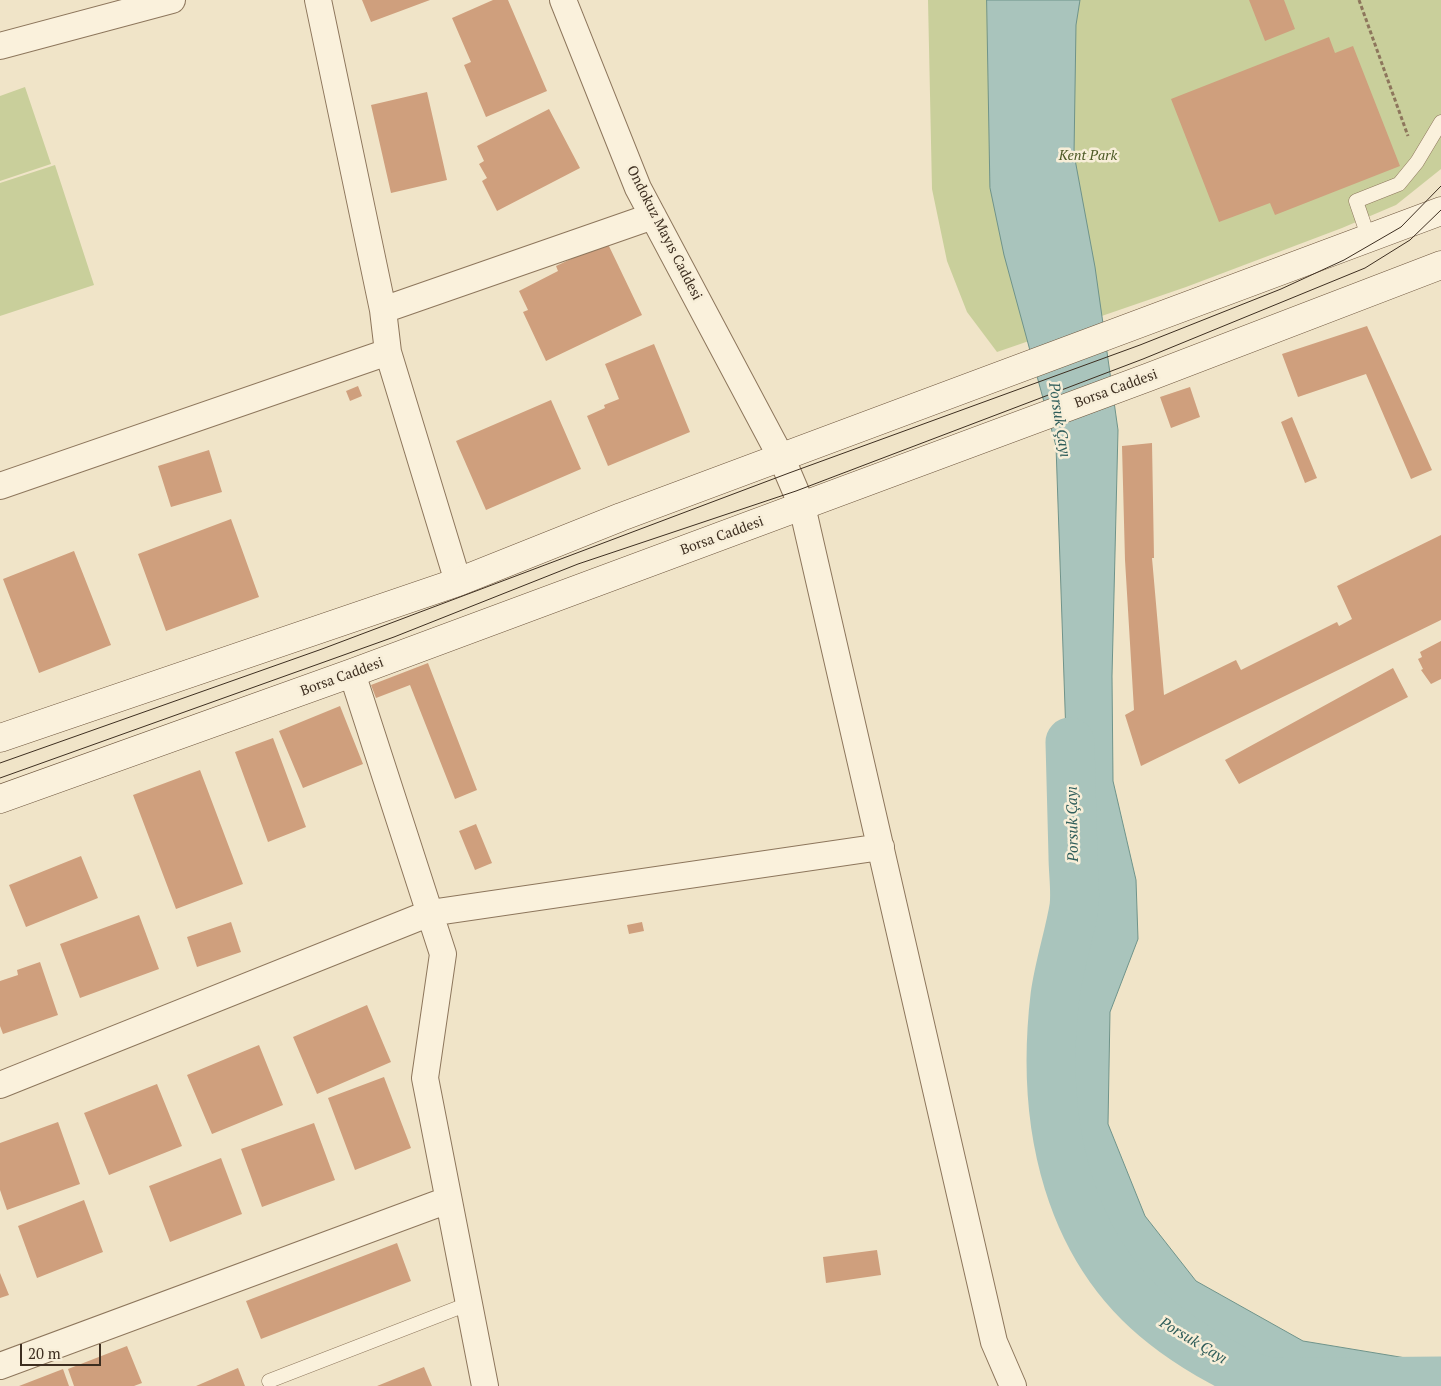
<!DOCTYPE html>
<meta charset="utf-8">
<style>
body{margin:0}
#map{position:relative;width:1441px;height:1386px;overflow:hidden;background:#f0e4c8;font-family:"PT Serif",serif}
canvas{display:block}
.scale{position:absolute;left:20px;top:1344px;width:81px;height:22px;box-sizing:border-box;border:2px solid #3d2e20;border-top:0;padding-left:6px;font-size:15px;line-height:18px;white-space:nowrap;color:#3d2e20;-webkit-text-stroke:4px #f7eed8;paint-order:stroke}
</style>
<div id="map">
<canvas width="1441" height="1386"></canvas>
<div class="scale">20 m</div>
</div>
<script>
const context = document.querySelector('canvas').getContext('2d');
context.lineJoin = 'round';
function fillPath(path, color) { context.fillStyle = color; context.fill(path, 'evenodd'); }
function strokePath(path, color, width, dash) { context.strokeStyle = color; context.lineWidth = width; context.lineCap = dash ? 'butt' : 'round'; context.setLineDash(dash || []); context.stroke(path); }
function label(font, color, halo, rows, align = 'center') {
  context.font = font + ' "PT Serif",serif'; context.lineWidth = 5; context.setLineDash([]); context.textBaseline = 'middle'; context.strokeStyle = halo; context.fillStyle = color; for (const [text, x, y, turn = 0] of rows) {
    context.save(); context.translate(x, y); context.rotate((+turn || 0) * Math.PI / 180); context.textAlign = isNaN(turn) ? turn : align; if (halo) context.strokeText(text, 0, 0); context.fillText(text, 0, 0); context.restore();
  }
}
fillPath(new Path2D(`
 M928 0H1441V169L1396 205 1342 228 1186 287 997 352 967 312 947 261 932 189Z
 M25 87 51 164 0 181V96Z
 M55 165 94 285 0 316V183Z`), '#c9cf9b');
const water = new Path2D(`
 M987 0H1080L1076 25 1074 154 1095 267 1118 430 1112 676 1113 781 1136 880 1138 939 1110 1012 1108 1124 1145 1216 1196 1281 1303 1341 1424 1361 1441 1359V1386H1292L1230 1361 1133 1281 1087 1226 1048 1014 1093 894 1068 794 1056 446 1004 255 990 188Z`);
fillPath(water, '#a9c4bc');
strokePath(water, '#6f938a', 1);
strokePath(new Path2D(`
 M1070 742C1071 780 1072 818 1073 856 1073 872 1076 891 1074 907 1069 937 1059 966 1055 996 1040 1122 1066 1255 1174 1332 1196 1348 1246 1379 1272 1382 1289 1383 1309 1382 1327 1382 1365 1382 1403 1381 1441 1381`), '#a9c4bc', 49);
fillPath(new Path2D(`
 M362 0H430L371 22Z
 M493 0H508L547 91 486 117 464 65 471 62 452 18Z
 M1249 0H1284L1295 29 1265 41Z
 M1329 37 1335 53 1353 46 1400 166 1275 215 1270 203 1219 222 1171 99Z
 M427 92 447 180 391 193 371 105Z
 M549 109 580 168 497 211 482 181 487 178 479 164 484 161 477 146Z
 M607 242 642 315 546 361 523 312 528 310 519 291 558 271 556 266Z
 M1367 326 1432 470 1411 479 1366 374 1298 397 1282 354Z
 M654 344 690 432 608 466 587 416 605 408 604 405 619 399 605 364Z
 M358 386 362 396 350 401 346 391Z
 M1190 387 1200 417 1171 428 1160 397Z
 M551 400 581 469 486 510 456 441Z
 M1292 417 1317 478 1305 483 1281 422Z
 M1152 443 1154 558H1152L1164 695 1236 660 1241 670 1337 622 1339 626 1352 619 1337 586 1441 535V620L1141 766 1125 715 1134 710 1125 560 1122 446Z
 M209 450 222 492 171 507 158 466Z
 M231 519 259 597 166 631 138 554Z
 M74 551 111 645 39 673 3 579Z
 M1441 641V679L1431 684 1421 670 1423 669 1418 659 1422 657 1420 652Z
 M428 663 477 790 455 799 410 685 376 698 371 685Z
 M1393 668 1408 697 1239 784 1225 760Z
 M340 706 363 764 303 788 279 731Z
 M273 738 306 827 268 842 235 752Z
 M200 770 243 884 176 909 133 795Z
 M476 824 492 863 475 870 459 831Z
 M81 856 98 898 26 927 9 885Z
 M139 915 159 969 80 998 60 944Z
 M231 922 241 952 197 967 187 937Z
 M642 922 644 931 629 934 627 925Z
 M40 962 58 1015 3 1034 0 1026V981L18 975 17 970Z
 M367 1005 391 1062 317 1094 293 1037Z
 M259 1045 283 1105 212 1134 187 1075Z
 M384 1077 411 1148 355 1170 328 1098Z
 M157 1084 182 1146 109 1175 84 1113Z
 M58 1122 80 1184 7 1210 0 1190V1143Z
 M314 1123 335 1180 262 1207 241 1149Z
 M221 1158 242 1214 170 1242 149 1186Z
 M84 1200 103 1252 37 1278 18 1226Z
 M397 1243 411 1281 261 1339 246 1301Z
 M877 1250 881 1275 826 1283 823 1257Z
 M0 1273 9 1295 0 1298Z
 M127 1346 142 1383 134 1386H74L68 1369Z
 M424 1367 432 1386H377Z
 M238 1368 245 1386H196Z
 M63 1369 69 1386H19Z`), '#cf9f7d');
const service = new Path2D(`
 M1369 239 1356 201 1399 184 1417 162 1441 122
 M269 1381 468 1304`);
const minor = new Path2D(`
 M563 0 638 188 782 459 802 506 994 1342 1013 1386
 M0 46 172 0
 M383 310 653 216
 M388 352 458 582
 M0 486 388 352 383 310 318 0
 M352 673 443 954 425 1078 485 1386
 M0 1085 430 913 881 847
 M0 1366 448 1200`);
const secondary = new Path2D(`
 M0 738 458 582 621 517 1441 211
 M0 799 352 673 1149 377 1441 265`);
strokePath(service, '#8d765c', 15);
strokePath(minor, '#8d765c', 28);
strokePath(secondary, '#6f573f', 29);
strokePath(new Path2D(`
 M1359 0 1408 136`), '#8d765c', 3, [4, 2.5]);
strokePath(service, '#faf1dc', 14);
strokePath(minor, '#faf1dc', 26);
strokePath(secondary, '#faf1dc', 28);
strokePath(new Path2D(`
 M0 763 322 649 789 473 1140 345 1281 289 1344 260 1401 227 1441 186
 M0 778 394 637 578 564 796 491 1143 359 1365 268 1410 240 1441 210`), '#3d2e20', 1);
label('italic 14px', '#4d5a26', '#f7eed8', [
 ["Kent Park",1088,156]
]);
label('14px', '#3d2e20', '#f7eed8', [
 ["Ondokuz Mayıs Caddesi",664,233,63],
 ["Borsa Caddesi",1116,389,-20],
 ["Borsa Caddesi",722,536,-20],
 ["Borsa Caddesi",342,677,-20]
]);
label('italic 15px', '#2f5d5a', '#f7eed8', [
 ["Porsuk Çayı",1059,420,81],
 ["Porsuk Çayı",1073,824,-91],
 ["Porsuk Çayı",1193,1341,31]
]);
</script>
